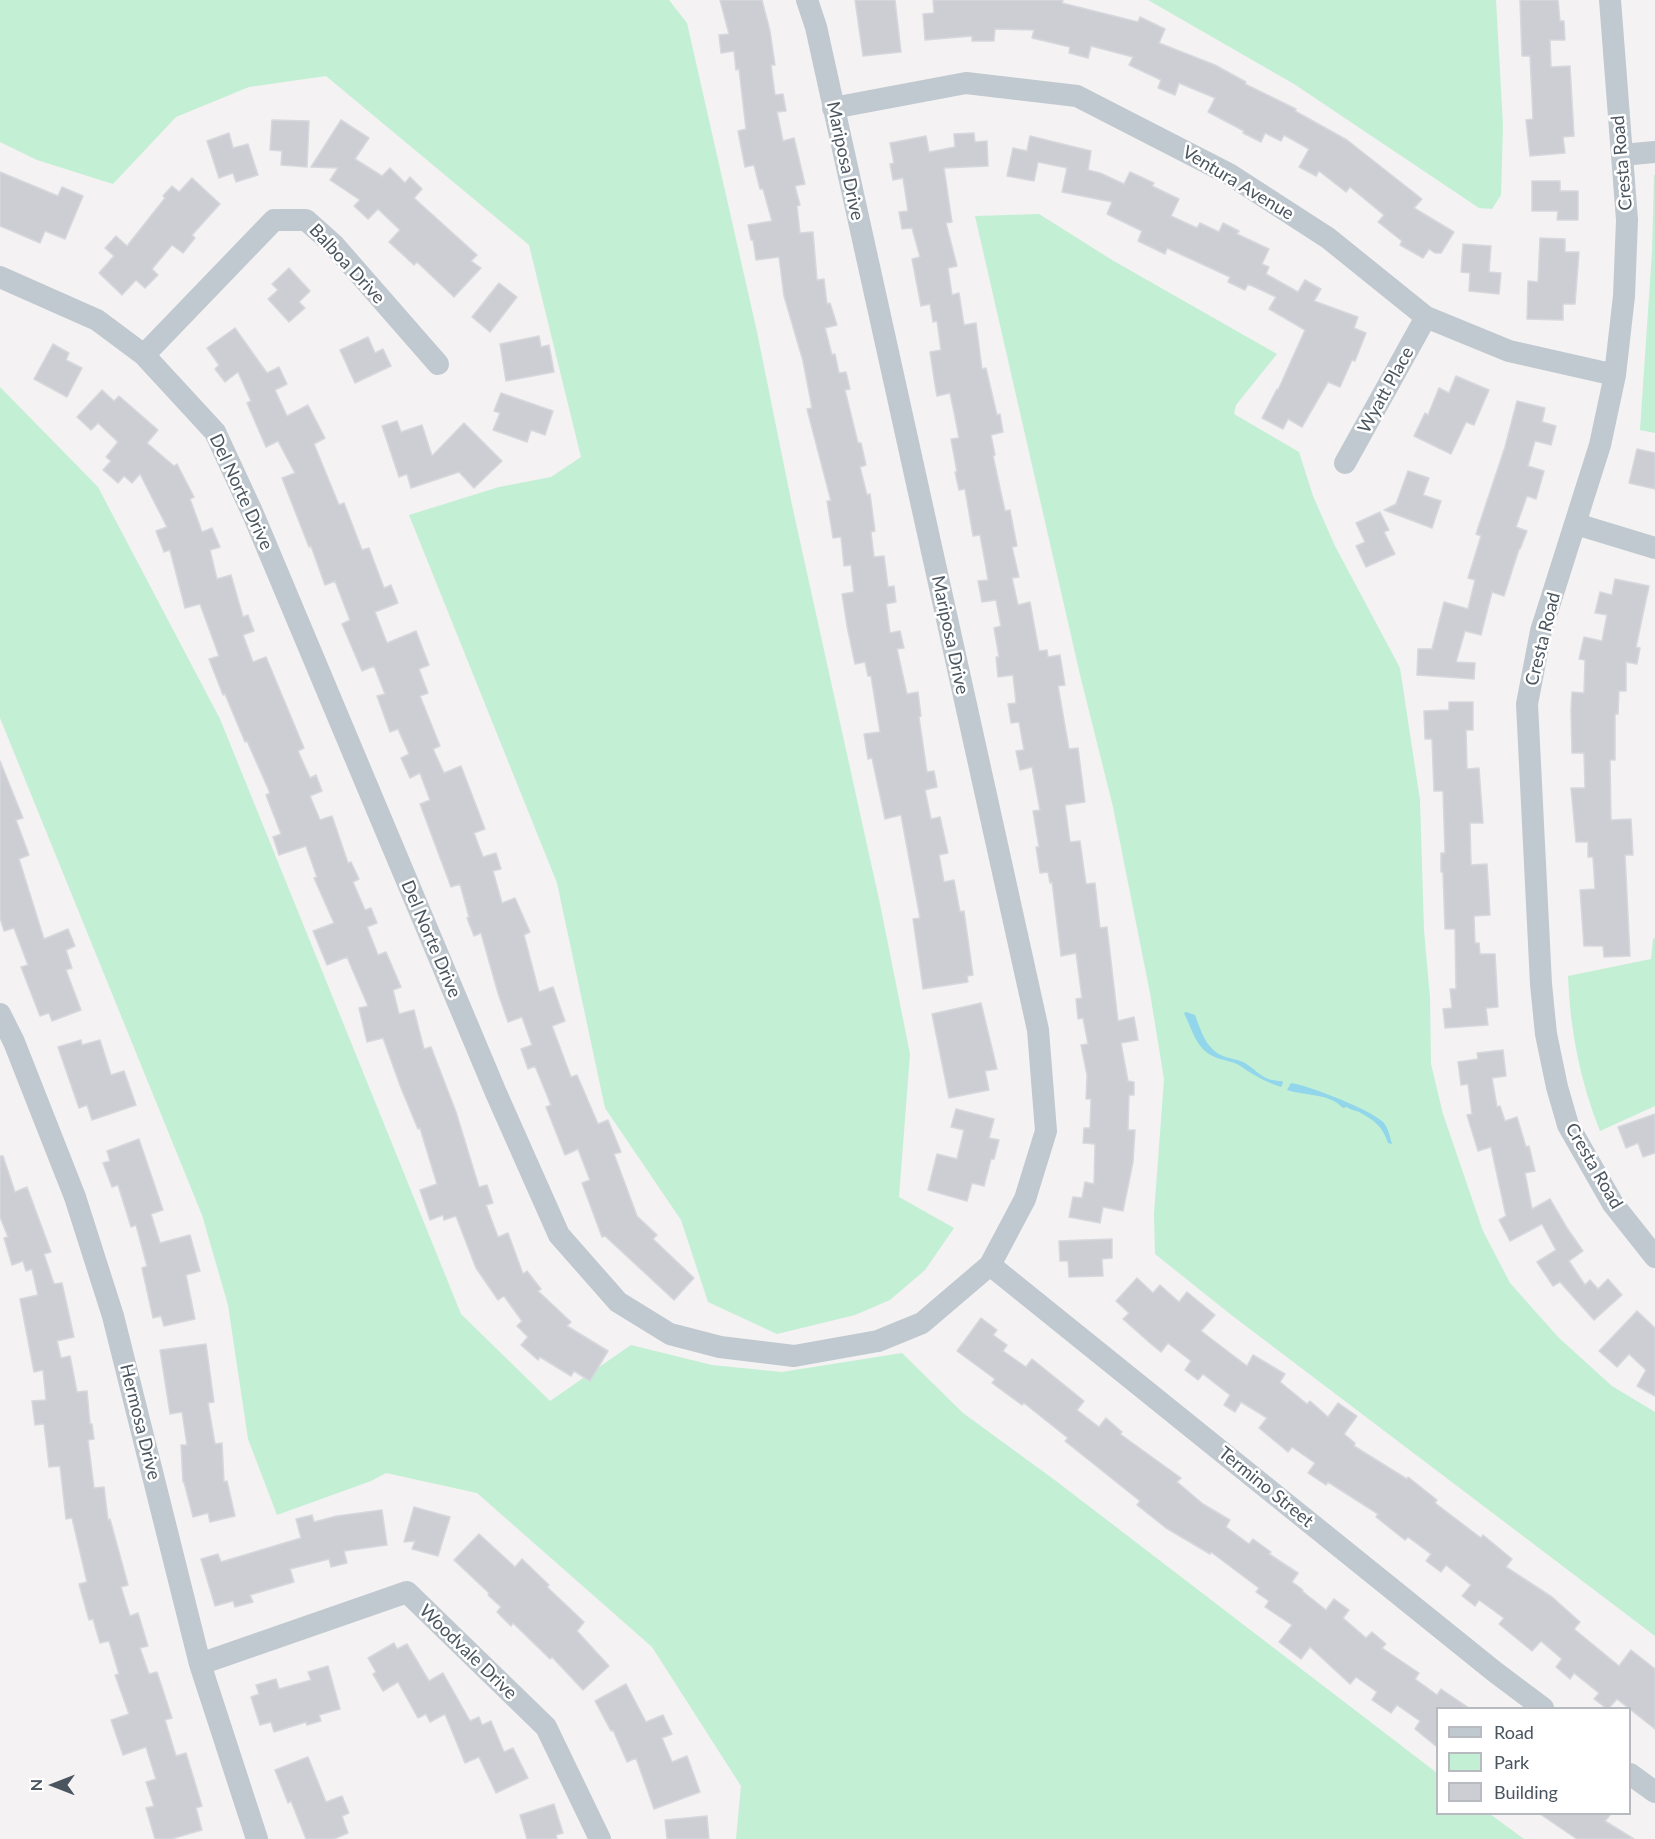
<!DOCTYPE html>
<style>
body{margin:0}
#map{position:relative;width:1655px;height:1839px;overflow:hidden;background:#f4f2f2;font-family:Lato,sans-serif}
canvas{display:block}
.legend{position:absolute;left:1436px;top:1707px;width:195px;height:108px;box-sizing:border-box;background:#fff;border:2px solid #b7bbbf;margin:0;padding:8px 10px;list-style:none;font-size:18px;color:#4a555f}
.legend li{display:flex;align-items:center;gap:12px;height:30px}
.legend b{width:30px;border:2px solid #b7bbbf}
.north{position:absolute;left:24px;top:1755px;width:60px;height:60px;-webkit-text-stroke:4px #fff;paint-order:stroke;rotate:270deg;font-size:16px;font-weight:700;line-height:24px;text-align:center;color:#4a555f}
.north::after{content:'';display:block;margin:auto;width:21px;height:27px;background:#4a555f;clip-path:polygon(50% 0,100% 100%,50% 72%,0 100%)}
</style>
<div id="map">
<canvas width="1655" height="1839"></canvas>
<ul class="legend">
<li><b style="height:8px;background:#c0c9d0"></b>Road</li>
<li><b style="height:16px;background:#c3efd5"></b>Park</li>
<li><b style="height:16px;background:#ccced4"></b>Building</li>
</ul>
<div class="north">N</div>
</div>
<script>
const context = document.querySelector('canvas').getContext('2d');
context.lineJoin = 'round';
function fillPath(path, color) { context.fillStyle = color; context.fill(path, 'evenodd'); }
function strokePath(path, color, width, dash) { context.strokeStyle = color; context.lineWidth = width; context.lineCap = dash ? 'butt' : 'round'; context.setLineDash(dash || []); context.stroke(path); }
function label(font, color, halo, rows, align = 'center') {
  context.font = font + ' Lato,sans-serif'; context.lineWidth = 5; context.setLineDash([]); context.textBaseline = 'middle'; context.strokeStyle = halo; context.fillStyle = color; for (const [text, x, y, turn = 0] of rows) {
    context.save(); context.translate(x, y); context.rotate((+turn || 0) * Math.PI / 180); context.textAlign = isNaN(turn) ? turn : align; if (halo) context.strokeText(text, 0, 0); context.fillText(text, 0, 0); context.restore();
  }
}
fillPath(new Path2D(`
 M0 0H669L687 23 757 332 792 505 880 904 910 1054 899 1197 954 1228 925 1270 890 1300 855 1315 777 1334 708 1302 681 1220 605 1108 557 883 409 515 499 487 551 477 581 457 529 245 326 76 249 87 176 117 113 184 37 160 0 142Z
 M1148 0H1496L1503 125 1501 195 1492 209 1479 208 1294 84Z
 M1654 175H1655V433L1640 430 1652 252Z
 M1039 214 1112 260 1277 354 1236 405 1234 414 1299 452 1313 496 1335 546 1400 668 1420 800 1424 930 1430 998 1431 1064 1443 1114 1483 1231 1510 1283 1559 1338 1612 1386 1655 1412V1636L1230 1314 1155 1254 1154 1214 1164 1079 1150 993 1113 807 1081 679 975 216Z
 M0 387 98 487 220 719 461 1314 550 1401 631 1345 712 1365 782 1372 902 1353 963 1413 1056 1481 1437 1773 1438 1814H1490L1524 1839H736L741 1786 652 1647 477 1493 386 1473 371 1481 277 1515 248 1439 228 1305 202 1215 0 718Z
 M1655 938V1106L1600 1131C1580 1081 1570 1030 1568 976L1651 959 1653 939Z`), '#c3efd5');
fillPath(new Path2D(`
 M1186 1012 1195 1015C1201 1031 1206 1049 1223 1056 1230 1059 1238 1059 1245 1063 1259 1072 1263 1081 1282 1081L1283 1083 1281 1087C1266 1082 1251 1074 1239 1065 1234 1062 1223 1060 1217 1058 1196 1050 1193 1031 1184 1013Z
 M1291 1083C1310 1086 1369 1109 1383 1122 1388 1127 1390 1137 1392 1144L1388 1143C1383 1127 1375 1121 1361 1113 1356 1110 1352 1111 1347 1107L1343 1108C1330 1093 1305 1096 1287 1090Z`), '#91d6eb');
const building = new Path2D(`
 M720 0H762L770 31 775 65H771L775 95 783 94 786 111 777 112 783 141 794 138 805 184 795 186 800 205 797 206 800 233 813 232 817 280 824 279 827 304 830 303 837 325 825 328 832 355 835 354 839 373 846 372 850 389 845 390 858 443H861L866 465 860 467 867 495 870 494 875 531 871 532 874 557 884 556 888 587 894 586 896 602 886 604 890 633 900 631 904 648 897 649 907 694 918 692 921 716 919 717 927 772 934 771 937 787 925 790 931 819 940 817 948 853 939 855 944 882 954 880 960 912 964 911 973 975 967 976 968 982 923 989 913 919 920 918 901 815 885 819 872 758 868 759 864 734 880 732 871 676H868L865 662 855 664 847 626 842 594 854 592 851 565 844 566 841 537 833 538 827 501H831L807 409 812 408 803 361 784 296 779 257 756 260 753 240H751L748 225 772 221 763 189H760L754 165 745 167 738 131 746 129 739 69 736 70 734 51 721 53 719 35 729 34Z
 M855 0H895L901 52 863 56Z
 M933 0H1063L1062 3 1138 22 1140 17 1165 29 1159 43 1215 65 1246 82 1245 84 1296 109 1295 111 1347 140 1422 199 1414 208 1454 232 1441 253H1435L1429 249 1423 258 1400 245 1402 241 1378 222 1384 215 1350 187 1346 192 1319 171 1316 176 1299 167 1309 149 1284 135 1281 141 1265 133 1261 142 1243 133 1244 131 1208 112 1215 98 1179 83 1175 95 1158 88 1161 80 1129 65 1133 57 1091 46 1088 58 1069 53 1070 47 1032 38 1034 30 995 29 994 41H972V36L925 40 923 14 934 13Z
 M1520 0H1558L1560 21H1564L1565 40H1550L1551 67 1570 66 1574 136 1563 137 1565 153 1530 156 1526 120 1533 119 1530 56H1522Z
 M272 120 309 121 307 167 281 165 282 151 270 150Z
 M341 120 369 138 355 159 382 176 390 168 405 183 410 177 422 189 414 198 477 255 471 261 481 268 454 297 417 262 414 265 389 242 400 230 378 209 368 219 354 206 360 200 330 180 338 168 311 167Z
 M229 133 233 148 248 144 258 175 236 182 233 173 219 178 207 141Z
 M974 133 975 142 987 141 988 166 944 168 952 222 946 223 957 266 948 268 952 295 959 293 964 325 976 323 982 369 986 368 997 415 1000 414 1003 432 991 435 995 455 993 456 1005 511 1010 510 1017 546 1012 547 1019 577 1012 578 1018 605 1030 602 1039 651 1047 650 1048 657 1060 655 1065 685 1058 686 1069 749 1078 748 1085 802 1065 805 1070 842 1080 841 1086 884 1095 883 1100 928 1107 927 1118 1021 1134 1017 1138 1040 1121 1043 1128 1081 1134 1082V1095H1129L1128 1130H1135L1133 1162 1123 1211 1103 1207 1100 1223 1069 1217 1073 1197 1082 1198 1085 1182 1094 1184 1095 1144 1083 1143 1084 1128H1090L1091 1099H1086L1087 1075 1081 1045 1088 1044 1083 1018 1078 1019 1076 999 1082 998 1076 953 1061 956 1052 882 1050 883 1048 872 1040 873 1036 847H1039L1033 811 1040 810 1032 767 1020 770 1016 751 1024 750 1019 722 1011 723 1008 704 1016 703 1013 675 998 677 996 657H999L994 628 1001 626 996 600 982 602 978 581 988 580 985 562 980 535 973 536 965 489 959 490 955 472H957L951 439 959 438 954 412 950 393 937 396 935 385 930 352 941 350 937 321 933 322 930 304 921 306 912 259 920 257 912 228 902 229 899 212 908 211 903 178 893 180 890 164 894 163 890 143 926 136 929 152 955 147 954 134Z
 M1030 136 1091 151 1088 170 1100 173 1124 184 1130 172 1154 183 1152 186 1179 199 1171 216 1197 228 1200 223 1219 232 1223 223 1239 231 1237 234 1269 249 1262 264 1269 267 1266 274 1298 292 1305 280 1321 289 1314 301 1358 317 1354 328 1366 333 1355 361 1352 360 1340 387 1328 382 1302 427 1288 419 1283 429 1262 418 1277 389 1278 390 1305 330 1269 309 1276 297 1248 284 1245 290 1228 282 1230 277 1167 248 1165 254 1138 241 1142 231 1107 214 1112 202 1062 192 1067 168 1038 162 1034 181 1007 176 1013 148 1027 151Z
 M0 172 58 196 62 187 83 196 65 239 45 231 40 243 0 226Z
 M192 178 220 204 192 235 195 238 183 253 172 245 152 269 158 275 145 288 136 280 122 295 99 273 114 256 105 248 116 236 127 246 165 198 163 196 172 186 179 192Z
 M1532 181H1560V191H1578V220H1557L1558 211H1532Z
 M1540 238 1565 239V252H1579L1575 304H1563V320L1527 319 1528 281 1538 282Z
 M1463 244 1491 246 1489 272 1501 273 1499 294 1469 291 1470 273 1461 272Z
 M289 268 310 291 299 302 305 308 289 322 268 299 278 290 272 284Z
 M499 283 517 297 490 332 472 317Z
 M235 328 267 373 279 367 287 384 275 390 287 416 308 405 325 438 314 444 339 505 344 503 362 550 369 548 384 588 391 585 398 603 375 612 387 643 416 631 429 665 419 669 428 693 420 696 440 746 433 749 444 773 461 766 485 829 474 833 483 857 496 853 501 869 493 871 502 903 515 898 530 932 524 935 539 992 553 987 565 1021 552 1026 571 1077 577 1075 598 1124 608 1120 621 1152 614 1154 637 1216 657 1235 653 1239 694 1278 674 1300 605 1236 602 1237 582 1183 590 1180 578 1149 565 1155 546 1107 551 1105 535 1066 528 1069 521 1049 532 1045 522 1017 508 1022 498 993 481 933 474 936 467 918 469 917 460 884 451 887 420 804 430 800 420 773 410 778 401 758 409 754 398 729 390 732 377 696 385 694 374 666 362 671 342 624 350 620 335 581 325 585 311 546 309 547 282 478 295 473 278 441 266 447 247 403 251 401 238 372 225 382 215 369 219 365 207 348Z
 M539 336 541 347 549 345 554 372 506 381 500 344Z
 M368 337 375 353 383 349 391 366 355 383 340 350Z
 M53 344 69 353 66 360 82 368 67 397 34 379Z
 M1456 376 1489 390 1474 425 1466 422 1451 454 1414 436 1425 413 1428 415 1439 388 1449 393Z
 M102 390 114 401 119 396 158 430 147 443 174 466 177 464 194 497 190 499 202 532 212 528 220 547 210 550 217 579 231 575 243 617 248 615 254 631 243 635 253 662 266 657 304 748 298 751 310 778 316 775 322 791 310 796 320 820 332 816 348 863 351 862 359 879 353 882 365 910 371 908 377 923 367 927 378 955 386 952 401 987 393 990 399 1014 414 1010 424 1049 431 1047 456 1112 479 1187 487 1185 493 1203 486 1205 498 1237 508 1233 523 1274 527 1271 541 1289 538 1291 571 1322 567 1326 608 1351 590 1381 574 1371 571 1376 540 1357 538 1360 521 1345 528 1337 517 1326 522 1321 504 1296 498 1300 476 1268 456 1216 444 1220 443 1215 430 1220 420 1190 437 1184 420 1128 418 1129 401 1088 383 1038 367 1042 359 1008 368 1006 347 957 327 965 313 931 334 923 314 878 317 877 306 846 279 855 273 837 281 834 266 795 270 793 247 741 245 742 225 694 223 695 209 659 219 656 200 604 185 608 170 550 164 552 156 531 167 527 140 474 132 483 124 476 118 483 103 470 111 461 106 457 118 442 98 423 91 430 77 417Z
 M501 393 553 411 545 435 531 430 527 442 493 430 500 413 494 411Z
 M1517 401 1545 408 1542 422 1556 426 1551 445 1535 441 1528 466 1544 471 1536 499 1527 496 1516 527 1527 531 1520 549H1519L1504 596 1492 592 1481 635 1465 631 1456 662 1475 663 1474 679 1417 675 1418 649H1432L1444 602 1468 609 1475 580 1468 578 1481 536 1476 534 1505 447Z
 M397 421 401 432 422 425 432 456 464 423 502 461 474 488 459 472 411 488 407 474 399 477 382 426Z
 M1637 449 1655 453V489L1629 483Z
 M1408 471 1429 478 1423 495 1441 501 1432 528 1384 510 1396 504Z
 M1380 512 1389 530 1384 532 1395 554 1366 567 1356 546 1365 542 1356 523Z
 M1615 579 1649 586 1636 647 1640 648 1637 664 1626 662V691H1619L1618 714H1615V760H1610L1611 820 1631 819 1633 855H1625L1630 956 1604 957 1603 946H1584L1580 890 1595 889 1593 857H1588V842H1576L1571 788H1585L1584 753H1572L1571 710 1572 692 1584 693 1585 660 1579 659 1584 637 1602 641 1607 615 1595 613 1600 592 1612 595Z
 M1449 702H1473V730H1466L1467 769 1479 768 1483 823H1470L1471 865 1487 864 1490 915 1474 916 1475 943H1479L1480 954H1495L1498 1007 1486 1008 1488 1025 1445 1028 1443 1009 1452 1008 1450 989H1456L1455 929H1445L1443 872H1441V853H1445L1443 791H1434L1432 739H1425L1424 711 1449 710Z
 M0 761 23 818 16 820 29 855 19 859 44 939 68 929 75 946 66 950 72 968 66 970 81 1010 52 1021 49 1013 40 1016 21 967 28 965 14 928 4 931 0 918Z
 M981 1003 997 1069 985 1071 989 1090 949 1098 932 1014Z
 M81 1040 82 1045 100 1040 111 1075 124 1071 136 1105 92 1120 87 1105 79 1108 58 1047Z
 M1503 1050 1506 1076 1492 1078 1497 1107 1500 1106 1505 1121 1517 1117 1526 1147 1529 1146 1535 1171 1525 1173 1532 1209 1550 1199 1567 1228 1583 1251 1569 1261 1585 1285 1590 1280 1598 1289 1608 1279 1622 1295 1594 1320 1560 1282 1553 1286 1537 1262 1556 1250 1542 1224 1510 1241 1499 1220 1506 1216 1491 1147 1478 1151 1467 1115 1472 1114 1468 1084 1461 1085 1458 1062 1478 1059 1477 1053Z
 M956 1109 994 1119 989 1138 999 1140 994 1159H991L984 1186 972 1183 967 1201 928 1190 937 1154 957 1159 964 1130 951 1127Z
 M1655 1114V1153L1643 1157 1638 1143 1626 1148 1618 1127Z
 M139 1139 163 1210 151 1214 160 1243 190 1235 200 1271 186 1275 195 1319 164 1326 161 1316 153 1318 142 1268 147 1266 136 1225 131 1227 118 1185 112 1187 103 1163 110 1161 107 1151Z
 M0 1156H3L15 1192 27 1187 51 1252 44 1254 54 1284 62 1283 74 1337 57 1341 61 1358 70 1356 77 1392 87 1391 90 1424H92L94 1439 88 1440 94 1488 104 1487 108 1520 110 1519 128 1585 121 1587 130 1616 138 1613 148 1646 140 1648 149 1674 157 1672 172 1718 165 1720 176 1756 186 1753 202 1806 196 1808 202 1830 171 1839H155L146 1808 154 1806 146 1782 156 1779 146 1747 123 1755 111 1720 129 1714 115 1675 119 1674 109 1641 100 1643 93 1619 89 1620 79 1584 87 1582 72 1518 66 1519 60 1466 49 1467 44 1424 35 1425 32 1401 46 1400 43 1370 34 1372 20 1299 38 1295 32 1269 26 1271 23 1261 12 1265 4 1238 8 1237 0 1217Z
 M1112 1239V1258L1102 1259 1103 1276 1069 1277 1068 1261H1060L1059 1241Z
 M1137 1278 1153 1293 1160 1285 1179 1302 1187 1292 1215 1315 1201 1331 1247 1366 1253 1355 1285 1374 1280 1382 1307 1404 1310 1401 1328 1417 1338 1403 1357 1416 1344 1434 1355 1443 1354 1446 1407 1479 1408 1477 1437 1500 1435 1503 1481 1538 1483 1535 1512 1559 1506 1567 1552 1597 1580 1622 1574 1629 1619 1666 1631 1650 1655 1669V1729L1617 1699 1609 1708H1606L1594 1699 1599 1693 1574 1673 1570 1679 1556 1667 1562 1659 1541 1641 1532 1651 1499 1624 1504 1618 1479 1600 1475 1606 1462 1596 1471 1585 1446 1565 1441 1572 1426 1561 1431 1554 1408 1537 1405 1540 1376 1517 1378 1514 1328 1482 1326 1485 1308 1473 1315 1463 1292 1447 1288 1452 1259 1428 1267 1418 1241 1402 1235 1412 1224 1405 1230 1395 1203 1374 1198 1380 1185 1370 1191 1361 1168 1343 1161 1352 1150 1343 1123 1319 1129 1313 1116 1301Z
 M1637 1311 1655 1328V1396L1637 1386 1646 1370 1629 1354 1617 1367 1599 1351Z
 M981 1318 997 1330 993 1335 1007 1345 1003 1351 1026 1367 1032 1359 1047 1371 1084 1401 1077 1410 1099 1427 1106 1418 1122 1432 1120 1434 1181 1478 1177 1482 1203 1504 1230 1520 1226 1527 1249 1544 1253 1539 1271 1552 1269 1554 1298 1573 1292 1582 1303 1590 1302 1591 1326 1610 1334 1599 1349 1610 1343 1618 1366 1638 1372 1632 1386 1644 1382 1648 1419 1673 1415 1679 1437 1695 1441 1689 1469 1708H1437V1747L1415 1729 1420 1721 1397 1705 1391 1713 1372 1700 1377 1692 1356 1677 1350 1684 1310 1647 1301 1659 1279 1642 1292 1625 1265 1607 1269 1601 1256 1592 1259 1588 1211 1552 1210 1554 1166 1528 1137 1505 1140 1501 1065 1441 1068 1438 1024 1403 1022 1405 992 1383 995 1379 957 1351Z
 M206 1344 214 1402 208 1403 215 1444 222 1443 224 1482 227 1481 235 1516 210 1522 208 1513 193 1517 184 1482H183L181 1445H187L182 1412 170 1414 160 1350Z
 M414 1507 450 1517 438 1556 412 1549 415 1541 404 1542Z
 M382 1510 387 1545 344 1551 347 1563 331 1567 329 1559 290 1569 294 1582 250 1595 253 1602 235 1607 233 1601 215 1606 201 1559 218 1554 221 1562 301 1538 296 1519 312 1515 314 1522 337 1516Z
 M479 1534 515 1567 522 1559 549 1585 547 1587 584 1622 577 1631 609 1666 583 1690 552 1657 550 1659 513 1623 511 1626 497 1612 501 1607 488 1595 489 1593 454 1560Z
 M394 1643 397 1649 407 1644 429 1681 443 1673 470 1721 479 1717 482 1725 491 1721 504 1752 513 1748 528 1778 496 1793 479 1757 465 1763 445 1714 430 1722 426 1714 418 1718 398 1682 383 1691 373 1674 376 1672 368 1658Z
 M328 1666 340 1709 319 1715 321 1721 307 1725 306 1722 274 1732 271 1722 260 1725 251 1697 259 1694 256 1685 276 1679 279 1689 311 1680 308 1672Z
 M626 1684 646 1722 663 1715 672 1734 662 1738 672 1762 687 1756 700 1792 654 1809 636 1758 627 1762 613 1730 611 1731 595 1701Z
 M308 1757 326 1802 342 1796 349 1813 342 1816 348 1833 334 1839H306L291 1801 288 1803 275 1770Z
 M554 1804 563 1833 556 1835 557 1839H527L520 1815Z
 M1540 1814H1611L1605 1821 1634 1839H1577Z
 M707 1816 709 1839H667L665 1820Z`);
fillPath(building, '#ccced4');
strokePath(building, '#d6d8dd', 1.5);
strokePath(new Path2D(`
 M1610 0 1627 220 1624 296 1615 375 1600 445 1541 631 1527 704 1541 984 1546 1034 1557 1087 1568 1125 1613 1204 1655 1257
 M833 108 966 83 1077 96 1229 174 1328 238 1426 317 1509 351 1615 375
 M1622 155 1655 152
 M0 277 97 320 144 355 215 432 253 514 496 1093 559 1235 618 1302 670 1334 720 1347 794 1356 878 1341 922 1323 990 1265 1025 1199 1046 1131 1038 1030 816 27 807 0
 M144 355 274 220H306L334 245 438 364
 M1345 463 1426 317
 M1576 524 1655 548
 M0 1014 14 1042 75 1197 113 1316 200 1664 257 1839
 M990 1265 1495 1672 1543 1708
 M200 1664 407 1592 546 1727 600 1839
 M1630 1774 1655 1792`), '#c0c9d0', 22);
label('18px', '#4a555f', '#fff', [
 ["Mariposa Drive",845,161,78],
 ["Cresta Road",1622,163,-95],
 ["Ventura Avenue",1238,183,31],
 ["Balboa Drive",347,264,47],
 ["Wyatt Place",1386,390,-61],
 ["Del Norte Drive",241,492,65],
 ["Mariposa Drive",950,635,78],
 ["Cresta Road",1543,639,-76],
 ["Del Norte Drive",431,939,67],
 ["Cresta Road",1594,1166,60],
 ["Hermosa Drive",140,1422,76],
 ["Termino Street",1266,1487,39],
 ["Woodvale Drive",468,1652,44]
]);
</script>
